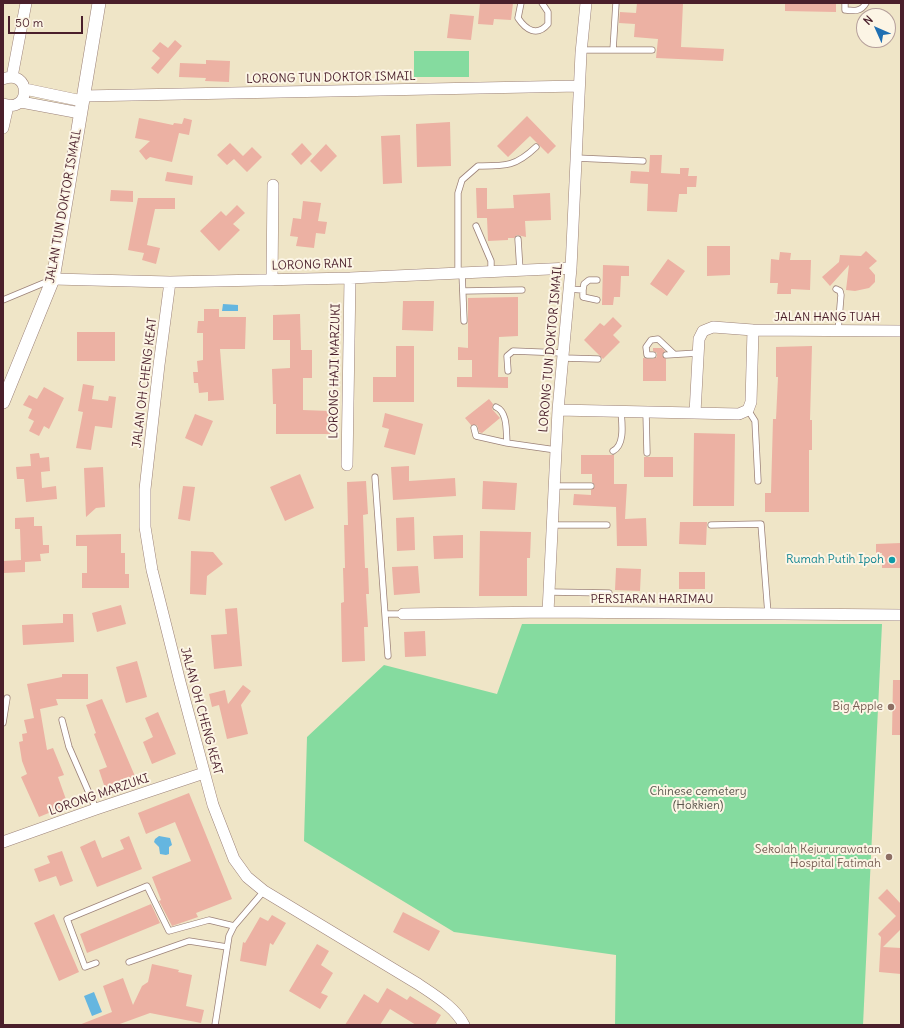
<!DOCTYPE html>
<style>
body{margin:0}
#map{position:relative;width:904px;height:1028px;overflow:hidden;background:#efe5c7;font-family:Delius,sans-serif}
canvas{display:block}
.frame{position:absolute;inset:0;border:4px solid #4a1f2b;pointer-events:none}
.north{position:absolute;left:856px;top:8px;width:40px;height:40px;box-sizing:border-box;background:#fcf5e5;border:1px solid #b59f9b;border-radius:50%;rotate:315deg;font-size:11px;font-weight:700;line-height:16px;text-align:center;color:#4a1f2b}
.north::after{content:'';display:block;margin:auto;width:14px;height:18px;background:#1f6fb2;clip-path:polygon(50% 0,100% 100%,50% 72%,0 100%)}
.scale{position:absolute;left:8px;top:16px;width:75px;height:18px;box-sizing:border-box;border:2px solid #4a1f2b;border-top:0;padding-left:5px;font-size:12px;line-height:14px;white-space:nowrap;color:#4a1f2b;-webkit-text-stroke:3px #fcf5e5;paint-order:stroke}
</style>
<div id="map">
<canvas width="904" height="1028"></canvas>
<div class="frame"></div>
<div class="north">N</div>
<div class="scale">50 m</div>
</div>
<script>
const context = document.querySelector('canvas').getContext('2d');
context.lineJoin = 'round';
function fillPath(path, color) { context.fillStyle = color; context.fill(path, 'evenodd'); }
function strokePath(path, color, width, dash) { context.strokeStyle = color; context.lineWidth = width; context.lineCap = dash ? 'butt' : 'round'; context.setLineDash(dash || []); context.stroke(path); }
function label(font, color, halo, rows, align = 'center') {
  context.font = font + ' Delius,sans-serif'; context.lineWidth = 4; context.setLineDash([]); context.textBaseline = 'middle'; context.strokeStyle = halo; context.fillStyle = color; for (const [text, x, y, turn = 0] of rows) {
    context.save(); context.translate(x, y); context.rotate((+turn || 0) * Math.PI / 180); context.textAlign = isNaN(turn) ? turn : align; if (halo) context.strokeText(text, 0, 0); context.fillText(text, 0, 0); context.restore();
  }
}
fillPath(new Path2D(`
 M414 51H469V77H414Z
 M522 624H882L863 1025H615L616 955 454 932 304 841 307 737 384 665 497 694Z`), '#85db9f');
fillPath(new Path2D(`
 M223 304 238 305V311H222Z
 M159 836 170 838 172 845 169 847V854L166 855 160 854 159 847 154 842 155 839Z
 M94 992 102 1012 92 1016 84 996Z`), '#65b6e0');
fillPath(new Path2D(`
 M480 3H513L511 20 494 19 493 25 478 24Z
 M637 3H683L681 47 724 49 723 61 656 58 658 39 634 37 635 24 619 23 620 12 636 13Z
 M785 3H836V12L785 11Z
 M450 14 474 16 471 40 447 38Z
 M175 40 182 46 158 74 151 68 160 58 152 51 160 42 168 48Z
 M206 60 230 61 229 82 205 81 206 78 179 77 180 63 206 64Z
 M527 116 556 146 548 154 530 136 508 157 497 146Z
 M139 118 173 125 174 123 182 124 184 118 192 120 189 135 179 133 172 162 150 157 146 160 139 151 150 141 135 138Z
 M450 122 451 166 417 167 416 124Z
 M400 135 402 183 383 184 381 136Z
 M230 143 243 156 252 147 262 157 247 172 234 159 227 165 217 155Z
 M302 143 312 154 301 165 291 154Z
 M326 144 337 156 321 172 310 161Z
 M650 155H662L661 173 680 174V168H689L688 176H697L696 187H687V194H679L677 212 647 211 648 184 630 183 631 171 649 172Z
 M167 172 193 176 192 185 165 181Z
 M476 188H487V209L514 208 513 195 550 193 551 220 525 221 526 237 517 235 514 238H508V240L488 241 487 218H477Z
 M111 190 133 191V202L110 201Z
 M138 198H175V209H155L147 245 160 248 156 264 142 260 144 253 128 250Z
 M303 201 321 203 318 221 327 222 325 234 316 233 314 248 296 246 298 237 290 236 293 218 301 219Z
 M237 205 245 213 233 224 240 230 219 251 200 231 221 211 226 216Z
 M707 246H730V275L707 276Z
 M866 251 877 261 869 268 875 275V282L869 288 855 291 846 290 849 265 830 286 822 277 839 262 840 255 861 256Z
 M780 252 791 253 790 260H811L810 290 791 289V294H777L778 283H770L771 259 779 260Z
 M668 259 685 271 667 296 650 284Z
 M603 265 629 266V276H621L620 297H614L613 305H602Z
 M518 297V336L499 337 498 377H508V388L457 387V377H472V360H458V347L468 348V298Z
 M403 301H434L433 331 402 330Z
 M204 309H219V317H246L245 349H220L224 400 208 401V392L199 393 198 383H194L193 372H198L197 361 203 360V333H197L198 321H204Z
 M300 314 301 350H312V378H303V410L330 411V434H276V404H273L272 369 290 368V340H273V315Z
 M613 317 622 326 613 335 620 342 603 359 584 340 600 323 604 326Z
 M77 332H115V361H77Z
 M396 346H414V402H373V377H396Z
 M812 346 810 420H812V450H809V512H765V493H771L773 419H776L778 377H776V347Z
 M653 348H662L665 351 662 355 666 359V381H643V358L653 359 657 357V353L653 351Z
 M83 384 94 386 92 399 108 401 109 396 116 397 112 428 95 426 91 450 76 448 83 412 78 411Z
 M44 387 64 398 49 429 44 426 39 436 29 431 34 421 28 418 32 409 23 405 29 395 37 399Z
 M489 399 493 404 492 409 500 418 482 433 479 432 477 425H471L465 418Z
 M385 413 423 424 415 455 384 447 389 429 382 427Z
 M195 414 213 421 202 446 185 438Z
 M694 433 735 434 734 506H693Z
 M39 453 40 458 49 457 50 471 41 472 42 488 56 486 57 499 26 502 24 479H17L16 467 31 466 30 454Z
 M581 455H614V484H627L625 519 646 518 647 546H617L616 507 573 505 574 494 591 495V490L595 486 592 482V474H581Z
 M644 457H673V477H644Z
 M409 466V481L455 478 456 496 393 500 391 467Z
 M103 467 105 507 96 508 86 517 84 468Z
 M300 474 314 508 285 521 270 487Z
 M366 481 368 514 363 515 365 568H368L369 594H366L368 627H364L365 661 342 662 341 603 344 602 343 568H345L344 525H348L347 482Z
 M483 481 517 483 515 510 482 509Z
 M183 486 195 487 190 521 178 519Z
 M34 517V526H42L43 545H49V553L40 554 41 561 25 562V572L3 573V561L21 560 20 529H15V518Z
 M414 517 415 550 397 551 396 518Z
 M680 522H707L706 545 679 544Z
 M480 531 531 532 530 558H527V596H479Z
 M121 534V553H125V574H129V588H82V573H87V546H76V535Z
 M463 535V558L434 559 433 536Z
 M901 543V568H882V553H876V544Z
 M191 551 213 552 223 564 207 576 206 595 190 594Z
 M418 566 420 593 394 595 392 567Z
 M616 568 641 569 640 591 615 590Z
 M679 572H705V589H679Z
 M121 605 126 624 97 632 92 613Z
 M237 608 242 666 214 669 211 635 227 634 225 609Z
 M63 614H73L74 642 23 645 22 625 63 623Z
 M425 631 426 656 405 657 404 632Z
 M137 661 147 697 126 703 116 667Z
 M62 674H88V699H56L58 705 40 709 47 750 53 748 64 775 58 777 68 805 39 817 21 777 27 774 22 761 19 742 23 741 22 734 27 733 24 720 34 718 27 684 62 677Z
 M893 680H901V735H892Z
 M243 685 251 691 241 705 248 734 227 739 219 705 212 707 209 694 225 690 228 704Z
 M102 699 137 781 106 791 99 770 107 767 94 734 96 733 86 705Z
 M158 712 176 754 152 764 143 742 153 737 145 718Z
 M189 793 232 899 196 913 198 917 172 926 159 901 161 900 152 877 191 861 175 822 146 834 138 813Z
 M129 836 142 869 97 887 80 847 95 840 102 858 124 849 120 840Z
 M62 851 73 881 60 886 56 876 39 882 34 869 50 863 47 856Z
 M887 889 901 904V929L883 947 901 948V974L879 972 881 937 878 934 896 916 878 898Z
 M151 904 160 923 87 953 80 934Z
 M403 912 440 931 429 951 393 932Z
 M54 914 79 972 59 981 34 923Z
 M272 915 286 923 273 945 270 943 266 966 240 961 243 942 245 943 260 917 268 921Z
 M317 944 329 951 321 965 333 973 321 993 328 996 320 1009 289 991Z
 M152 964 179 970 178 972 192 975 186 1006 204 1010 201 1023 150 1013 117 1025H79L112 1012 103 986 123 978 133 1005 142 986 148 982Z
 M387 988 407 1000 410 996 441 1015 435 1025H416L390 1009 380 1025H345L364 994 378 1003Z`), '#ecb1a3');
const service = new Path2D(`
 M521 3 518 18C526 30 537 37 548 24V12L542 3
 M845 3V10C854 11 861 12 866 3
 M581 50H652
 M613 50 616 3
 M576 158 643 161
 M476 226 491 261V272
 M518 239 520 271
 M458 273V193L462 180 478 166C505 166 515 167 536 147
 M462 273 464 321
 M569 289 583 290 584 284 589 280H597
 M836 289 840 291 841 295 838 331
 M583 290V297L597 300
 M463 291 522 290
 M3 300 51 280
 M653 355H647L646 347 651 340 658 339 674 354
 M666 355 698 353
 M563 358 598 359
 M508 371 507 356 513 351 563 353
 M496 407C508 412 506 432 507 443
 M748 410 755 421 758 481
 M646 412 647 453
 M474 428 476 436 507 443 556 450
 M613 451C625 445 622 424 621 411
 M375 477 388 656
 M554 486H591
 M552 525H607
 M711 525 761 524 768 614
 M549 592 609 593
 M386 614H403
 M62 720 69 747 96 809
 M3 723 7 698
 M129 962 189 941 227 947
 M96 963 85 967 67 919 147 886 169 931 209 920 234 926
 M215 1025 229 936 234 926 264 891`);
const minor = new Path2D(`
 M12 77 26 3
 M3 79C31 68 32 114 3 104
 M25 89 82 101
 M83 96 579 86
 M21 102 80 113
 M3 128 8 106
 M53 279 170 282 350 278 571 268
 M272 280 273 185
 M170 282 159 365 145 489V527L152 570 180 682 213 805 234 859 247 877 264 891 418 984C434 995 455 1007 464 1025
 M558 410 739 414 748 410 751 402 753 330
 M695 413 699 339 703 331 713 327 753 330 901 331
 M347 465 350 278
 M548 612 558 410 571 268 581 53 586 3
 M403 614 548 612 901 615
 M3 842 96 809 204 773`);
const tertiary = new Path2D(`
 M3 402 53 279 99 3`);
strokePath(service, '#9c8279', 7);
strokePath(minor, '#9c8279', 12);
strokePath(tertiary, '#9c8279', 14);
strokePath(service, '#fff', 5.5);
strokePath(minor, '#fff', 11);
strokePath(tertiary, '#fff', 13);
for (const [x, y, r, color] of [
 [892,560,4,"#0f9aa8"],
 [891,707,4,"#8d6e63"],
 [889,857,4,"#8d6e63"]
]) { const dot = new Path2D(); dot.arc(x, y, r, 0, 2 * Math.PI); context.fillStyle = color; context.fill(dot); strokePath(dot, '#fcf5e5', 1.5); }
label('12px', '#4a1f2b', '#fcf5e5', [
 ["LORONG TUN DOKTOR ISMAIL",331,78,-1],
 ["JALAN TUN DOKTOR ISMAIL",64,206,-80],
 ["LORONG RANI",312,265,-2],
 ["JALAN HANG TUAH",827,318],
 ["LORONG TUN DOKTOR ISMAIL",551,348,-85],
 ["LORONG HAJI MARZUKI",335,371,-89],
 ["JALAN OH CHENG KEAT",145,383,-83],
 ["PERSIARAN HARIMAU",652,600],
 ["JALAN OH CHENG KEAT",201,711,75],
 ["LORONG MARZUKI",99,795,-19]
]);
label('12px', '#0d838f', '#fcf5e5', [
 ["Rumah Putih Ipoh",884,560]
], 'right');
label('12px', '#785e54', '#fcf5e5', [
 ["Big Apple",883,707],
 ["Sekolah Kejururawatan",881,850],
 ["Hospital Fatimah",881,864]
], 'right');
label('12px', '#5c574e', '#fcf5e5', [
 ["Chinese cemetery",698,792],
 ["(Hokkien)",698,806]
]);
</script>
